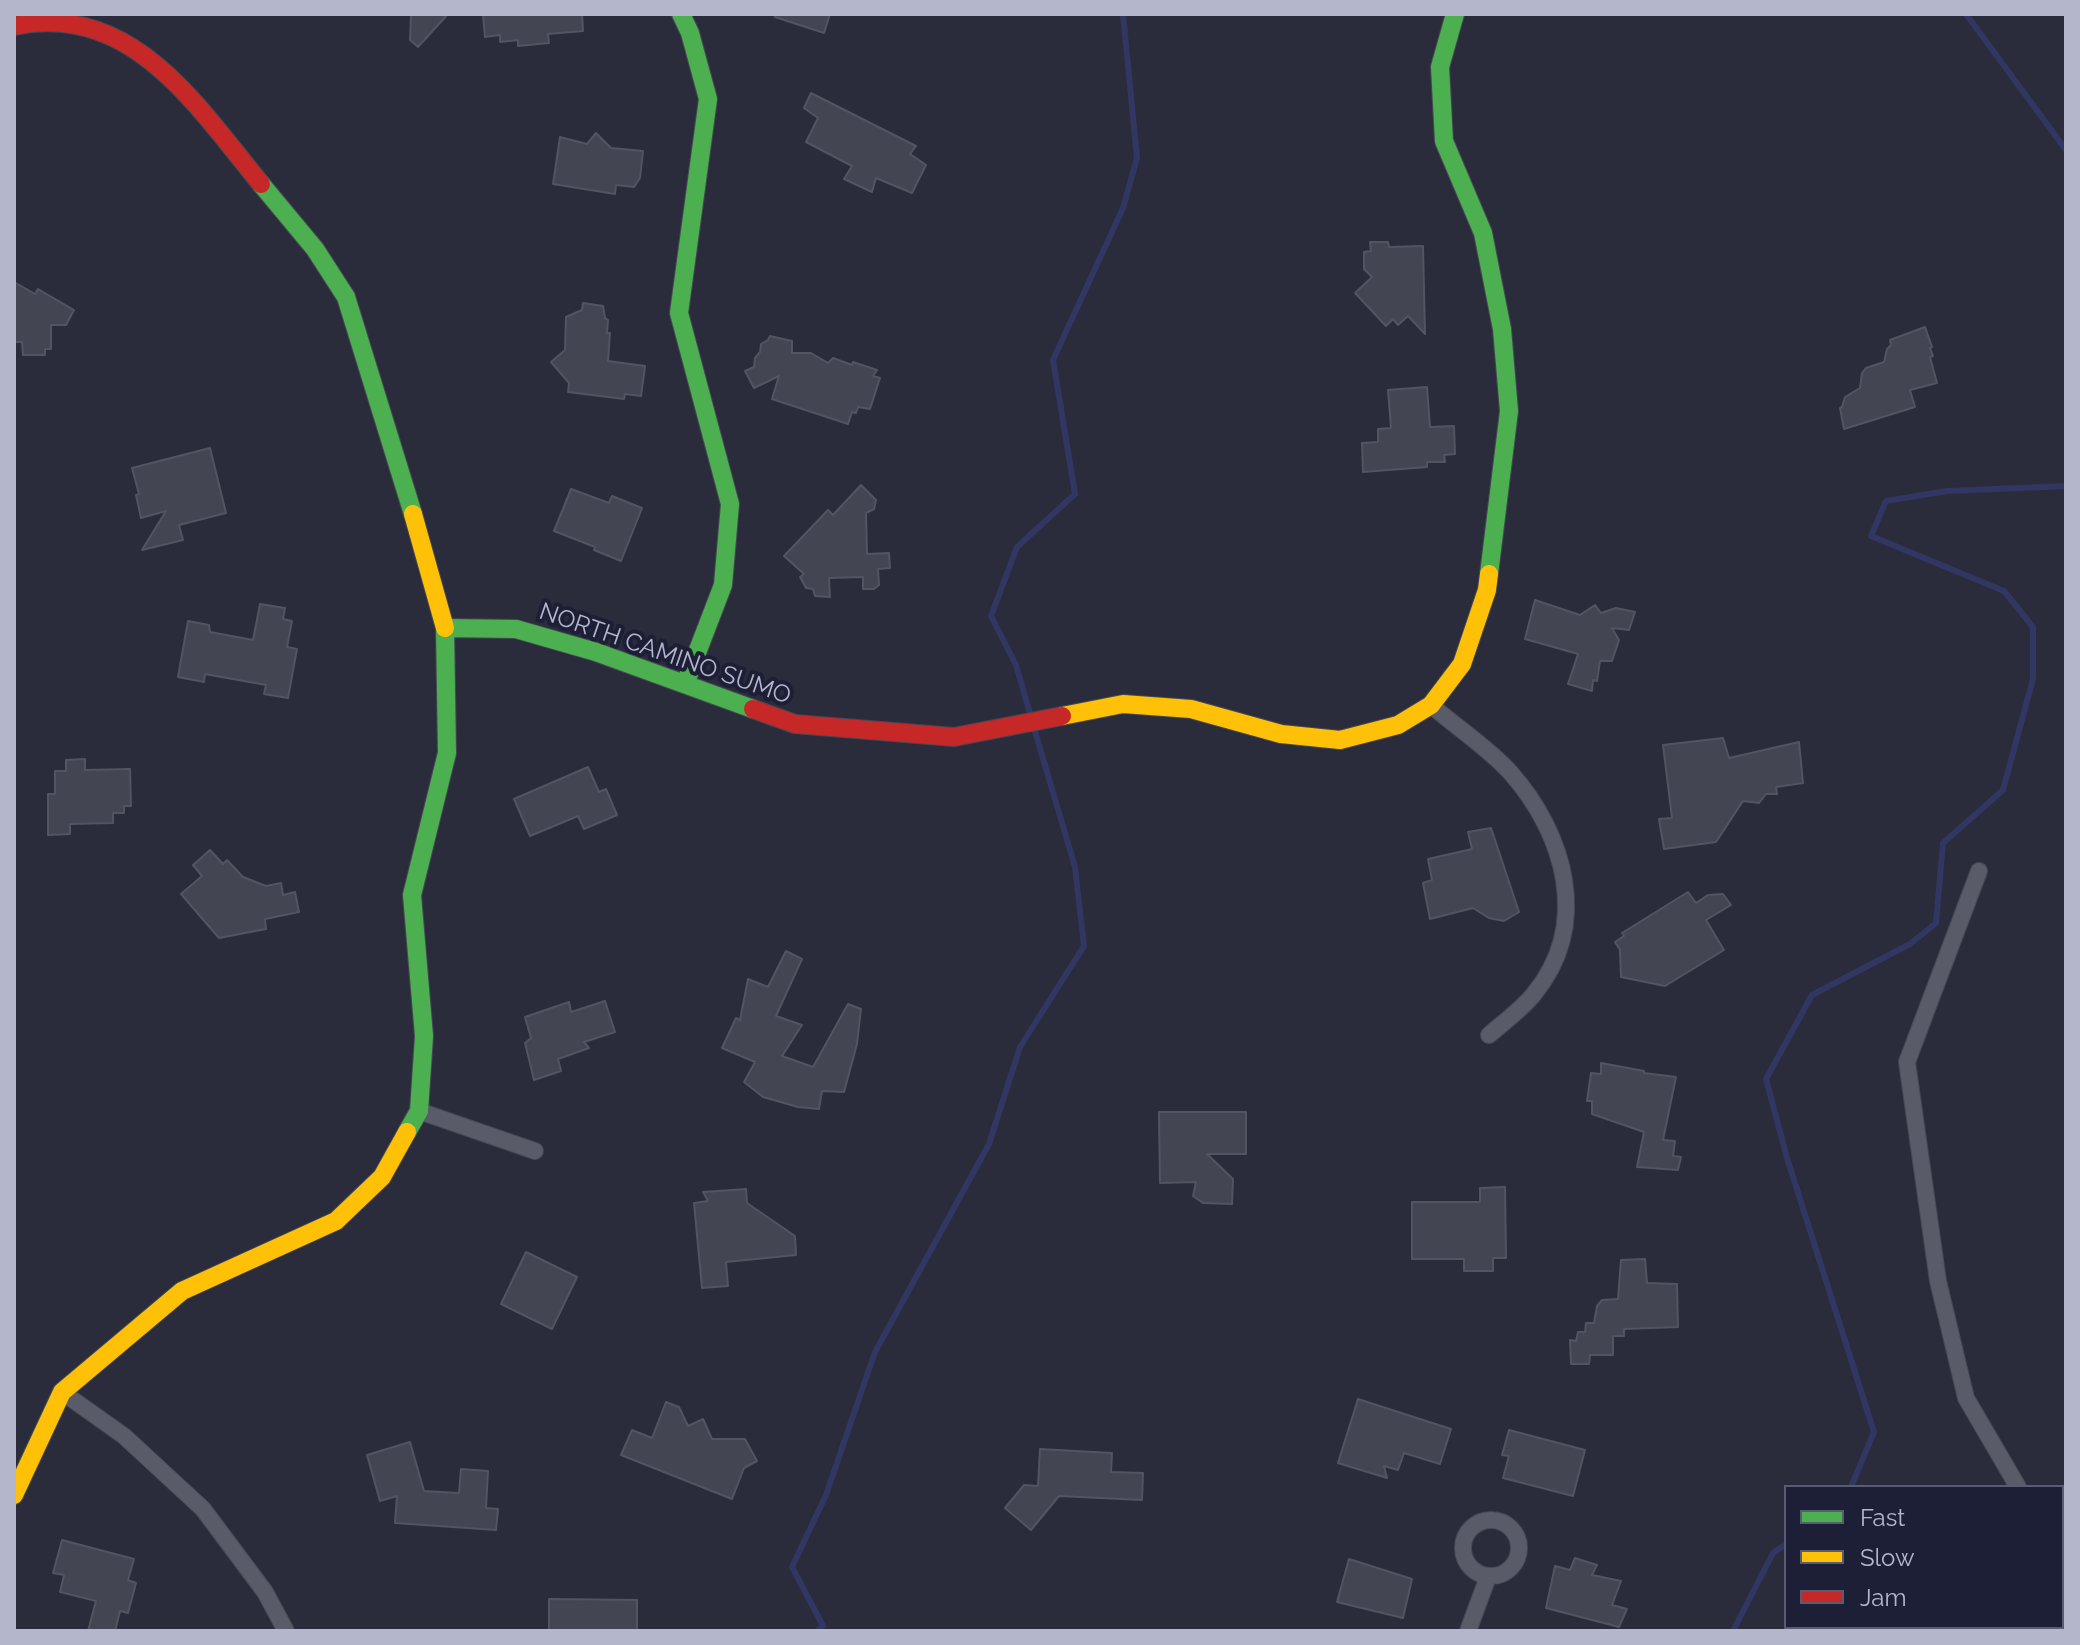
<!DOCTYPE html>
<style>
body{margin:0}
#map{position:relative;width:2080px;height:1645px;overflow:hidden;background:#2a2c3b;font-family:Raleway,sans-serif}
canvas{display:block}
.frame{position:absolute;inset:0;border:16px solid #b4b6cc;pointer-events:none}
.legend{position:absolute;left:1784px;top:1485px;width:280px;height:144px;box-sizing:border-box;background:#1c1f36;border:2px solid #595b72;margin:0;padding:10px 14px;list-style:none;font-size:24px;color:#b4b6cc}
.legend li{display:flex;align-items:center;gap:16px;height:40px}
.legend b{width:40px;border:2px solid #595b72}
</style>
<div id="map">
<canvas width="2080" height="1645"></canvas>
<div class="frame"></div>
<ul class="legend">
<li><b style="height:10px;background:#4caf50"></b>Fast</li>
<li><b style="height:10px;background:#ffc107"></b>Slow</li>
<li><b style="height:10px;background:#c62828"></b>Jam</li>
</ul>
</div>
<script>
const context = document.querySelector('canvas').getContext('2d');
context.lineJoin = 'round';
function strokePath(path, color, width, dash) { context.strokeStyle = color; context.lineWidth = width; context.lineCap = dash ? 'butt' : 'round'; context.setLineDash(dash || []); context.stroke(path); }
function fillPath(path, color) { context.fillStyle = color; context.fill(path, 'evenodd'); }
function label(font, color, halo, rows, align = 'center') {
  context.font = font + ' Raleway,sans-serif'; context.lineWidth = 8; context.setLineDash([]); context.textBaseline = 'middle'; context.strokeStyle = halo; context.fillStyle = color; for (const [text, x, y, turn = 0] of rows) {
    context.save(); context.translate(x, y); context.rotate((+turn || 0) * Math.PI / 180); context.textAlign = isNaN(turn) ? turn : align; if (halo) context.strokeText(text, 0, 0); context.fillText(text, 0, 0); context.restore();
  }
}
strokePath(new Path2D(`
 M1966 14 2066 150
 M1031 717 1016 665 991 616 1017 547 1075 494 1053 360 1123 208 1137 158 1123 14
 M1851 1487 1874 1432 1787 1158 1766 1079 1812 995 1910 944 1936 923 1943 843 2003 790 2033 679V627L2004 591 1871 536 1886 501 1947 491 2066 486
 M817 1631 823 1626 792 1567 826 1495 875 1352 989 1144 1020 1047 1084 946 1075 867 1034 728
 M1733 1631 1773 1553 1786 1544`), '#313762', 6);
const building = new Path2D(`
 M411 14H448L418 47 410 40Z
 M483 14H582L583 31 548 34 549 43 518 46V40L500 42V35L485 37Z
 M775 14H830L824 33 775 17Z
 M811 93 916 146 910 154 926 165 912 193 876 178 872 192 844 179 852 166 806 142 818 118 804 108Z
 M596 133 611 148 643 151 640 178 634 187 616 185 615 194 553 184 560 137 587 144Z
 M1370 242H1388L1389 247 1423 246 1425 334 1408 316 1398 325 1393 319 1386 326 1355 293 1372 277 1364 269V252L1371 251Z
 M14 282 35 294 38 289 74 310 66 325H51V349H45V355H23L22 342H14Z
 M583 303 603 306 605 318 608 320 607 333H610L608 361 645 366 641 396 625 394 624 399 568 392 569 383 551 362 565 350 566 317 582 310Z
 M1925 327 1932 347 1930 348 1933 356 1930 357 1937 383 1910 390 1915 407 1844 429 1840 408 1842 407 1845 397 1860 388 1862 373 1866 368 1884 362 1887 349 1891 345 1890 340Z
 M770 336 792 341V353H811L828 363 833 358 852 365 853 362 877 370 873 376 880 378 870 409 858 407 856 413 852 412 848 424 772 399 779 376 754 388 745 371 754 367 755 358 760 352 761 344 768 340Z
 M1427 387 1430 427 1454 426 1455 454 1444 455 1445 462H1427V467L1363 472 1362 443 1378 442V429L1391 428 1388 390Z
 M210 448 226 513 179 525 183 540 142 550 166 511 141 518 136 495 139 494 132 468Z
 M861 485 876 500 874 509 866 513 867 554 889 553 890 568 878 569 879 585 874 589H863V577L829 578 830 597 815 596 813 589 806 588 800 577 804 574 784 556 828 510 833 515Z
 M571 489 609 503 612 496 642 508 621 561 594 550 595 547 554 531Z
 M1535 600 1580 615 1595 605 1601 613 1616 608 1635 612 1629 630 1612 628 1619 640 1612 661H1600L1597 681 1593 680 1592 691 1568 684 1578 654 1525 639Z
 M260 604 285 608 283 619 292 621 287 647 297 649 288 698 264 694 266 685 205 674 204 682 178 677 188 621 209 625 210 632 253 640Z
 M1723 738 1729 758 1799 742 1803 783 1776 787 1777 794H1766L1759 803 1743 801 1716 842 1664 849 1659 819 1672 818 1663 745Z
 M85 759V770L130 769 131 806H124V813H113V823L70 824V834L48 835V794H55V771H66V760Z
 M588 767 599 792 606 789 617 815 584 829 578 816 530 836 514 799Z
 M1491 828 1519 912 1504 921 1489 918 1473 908 1430 919 1423 883 1432 880 1428 859 1472 849 1468 832Z
 M210 850 223 864 227 860 243 877 266 886 281 883 283 895 295 892 299 912 265 919 266 929 219 938 181 894 202 876 193 865Z
 M1688 892 1696 903 1708 895 1723 894 1731 905 1706 920 1724 950 1665 986 1621 977 1620 950 1615 942 1624 936 1622 933Z
 M786 951 802 959 776 1016 802 1025 782 1056 813 1067 848 1004 861 1009 857 1044 844 1092 822 1091 819 1109 798 1107 763 1097 744 1082 755 1062 722 1048 736 1018 740 1020 748 979 768 987Z
 M605 1001 615 1032 584 1042 589 1048 558 1059 561 1071 534 1080 525 1043 531 1038 525 1017 569 1002 571 1012Z
 M1601 1063 1644 1071V1073L1676 1077 1663 1140 1675 1141 1673 1156 1681 1157 1678 1170 1637 1167 1644 1132 1592 1114V1101H1587L1591 1073 1601 1074Z
 M1159 1112H1246V1154H1207L1233 1179 1232 1204 1203 1203 1193 1196 1196 1182 1160 1183Z
 M1505 1187 1506 1258H1493V1271H1464V1259H1412V1202H1480V1188Z
 M746 1189 747 1203 795 1236 796 1255 726 1262 728 1286 702 1288 694 1203 708 1201 703 1192Z
 M526 1252 577 1277 552 1329 501 1304Z
 M1645 1259 1647 1283 1677 1284 1678 1327 1624 1329V1336H1613V1355H1590L1589 1364H1571L1570 1340 1576 1341 1578 1332H1585L1586 1323H1594L1597 1306 1602 1300 1618 1299 1621 1260Z
 M1358 1399 1451 1429 1440 1464 1404 1453 1398 1470 1384 1466 1387 1478 1338 1463Z
 M666 1402 679 1407 688 1426 703 1419 712 1439H745L757 1461 744 1468 732 1499 621 1455 632 1430 652 1438Z
 M1509 1430 1585 1450 1573 1496 1503 1478 1509 1456 1502 1455Z
 M410 1442 424 1491 459 1493 461 1469 488 1471 486 1508 498 1509 496 1530 395 1523 397 1496 380 1501 367 1455Z
 M1040 1449 1112 1453 1111 1472 1143 1473 1142 1500 1059 1496 1031 1530 1005 1508 1024 1485 1038 1486Z
 M62 1540 134 1559 128 1580 136 1583 128 1613 120 1611 115 1631H88L96 1601 60 1592 64 1575 53 1573Z
 M1575 1558 1597 1565 1592 1575 1621 1581 1612 1605 1627 1609 1619 1627 1546 1608 1555 1566 1570 1570Z
 M1349 1559 1412 1579 1403 1618 1337 1602Z
 M549 1599 637 1600V1631H549Z`);
fillPath(building, '#434552');
strokePath(building, '#525462', 2);
const street = new Path2D(`
 M1431 705C1456 727 1487 747 1510 772 1565 834 1591 924 1534 994 1522 1009 1504 1022 1489 1035
 M1979 871 1907 1062 1938 1281 1966 1398 2018 1487
 M419 1111 535 1151
 M62 1392 124 1436 203 1509 265 1592 286 1631
 M1463 1548a28 28 0 1 1 56 0a28 28 0 1 1-56 0Z
 M2062 1540 2066 1545
 M1468 1631 1488 1577`);
const fast = new Path2D(`
 M681 14 690 33 708 99 679 313 730 504 723 585 685 684
 M1455 14 1440 67 1444 141 1483 233 1502 329 1509 411 1489 574
 M261 184 315 249 346 297 413 514
 M407 1132 419 1111 424 1036 412 895 447 753 445 628 516 629 596 652 753 709`);
const slow = new Path2D(`
 M413 514 445 628
 M1062 716 1123 704 1191 709 1281 734 1340 740 1398 725 1431 705 1462 664 1487 590 1489 574
 M14 1495 62 1392 182 1291 336 1221 382 1177 407 1132`);
const jam = new Path2D(`
 M14 26C131 1 197 106 261 184
 M753 709 795 724 954 737 1062 716`);
strokePath(street, '#464854', 18);
strokePath(fast, '#464854', 20);
strokePath(slow, '#464854', 20);
strokePath(jam, '#464854', 20);
strokePath(street, '#5a5b68', 16);
strokePath(fast, '#4caf50', 18);
strokePath(slow, '#ffc107', 18);
strokePath(jam, '#c62828', 18);
label('24px', '#b4b6cc', '#1c1f36', [
 ["NORTH CAMINO SUMO",665,654,19]
]);
</script>
